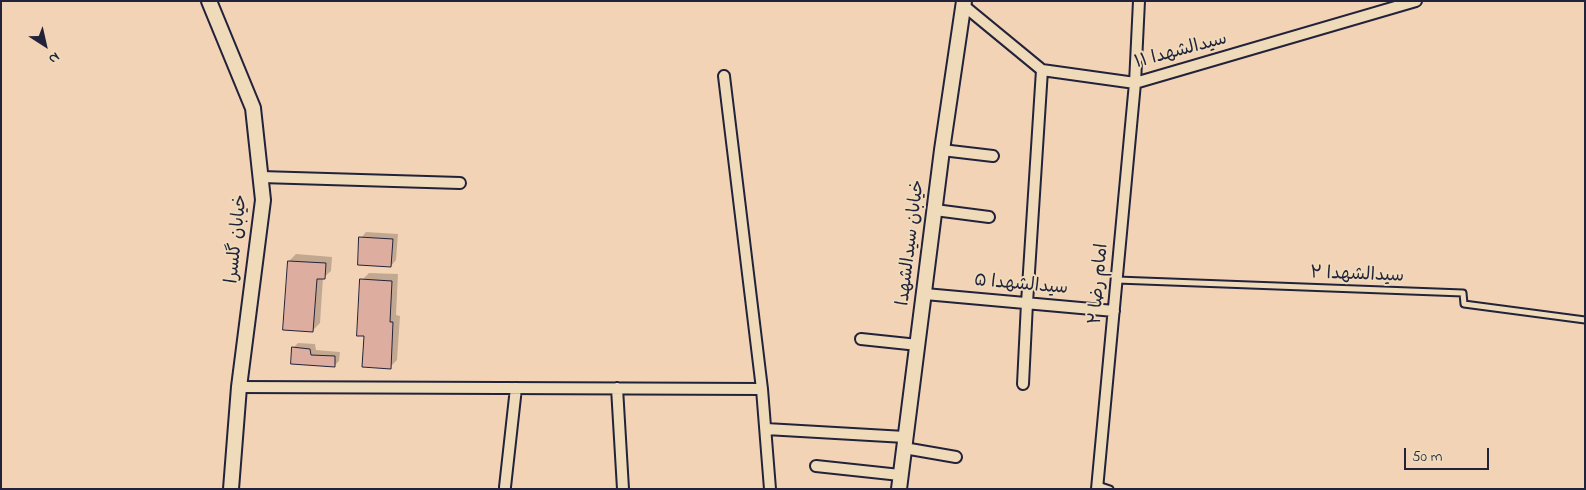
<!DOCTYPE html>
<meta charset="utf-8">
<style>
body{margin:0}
#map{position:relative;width:1586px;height:490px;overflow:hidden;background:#f3d3b6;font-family:"Indie Flower",sans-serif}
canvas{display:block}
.frame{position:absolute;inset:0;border:2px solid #22223b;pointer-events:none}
.north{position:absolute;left:20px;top:20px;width:50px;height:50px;-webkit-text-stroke:4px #efdab9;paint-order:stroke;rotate:145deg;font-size:14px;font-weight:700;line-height:20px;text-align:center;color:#22223b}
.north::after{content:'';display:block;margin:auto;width:18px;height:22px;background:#22223b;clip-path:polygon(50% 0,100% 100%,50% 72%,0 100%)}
.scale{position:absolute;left:1404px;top:448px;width:85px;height:22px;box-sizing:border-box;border:2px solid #22223b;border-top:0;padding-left:6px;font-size:15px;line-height:18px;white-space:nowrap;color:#22223b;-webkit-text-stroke:4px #efdab9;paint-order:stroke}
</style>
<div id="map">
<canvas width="1586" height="490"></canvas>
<div class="frame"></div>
<div class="north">N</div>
<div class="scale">50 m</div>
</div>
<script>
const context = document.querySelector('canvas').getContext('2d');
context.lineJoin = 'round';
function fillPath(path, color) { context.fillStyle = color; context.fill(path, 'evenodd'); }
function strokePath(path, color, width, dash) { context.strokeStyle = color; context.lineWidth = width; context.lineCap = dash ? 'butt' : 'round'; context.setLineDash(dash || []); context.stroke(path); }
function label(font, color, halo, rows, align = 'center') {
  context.font = font + ' "Indie Flower","Playpen Sans Arabic",sans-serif'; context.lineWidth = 4; context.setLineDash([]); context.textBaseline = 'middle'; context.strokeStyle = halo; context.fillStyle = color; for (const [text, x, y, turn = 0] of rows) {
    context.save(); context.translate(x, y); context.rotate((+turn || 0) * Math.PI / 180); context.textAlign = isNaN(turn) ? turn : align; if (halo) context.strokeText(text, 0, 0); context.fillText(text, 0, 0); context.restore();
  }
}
fillPath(new Path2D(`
 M366 232 398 234 396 260 391 266 361 238Z
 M296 254 332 257 331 271 323 278 320 323 313 330 289 261Z
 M369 273 398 274 396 315 400 316 397 360 390 367 365 335 362 280Z
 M298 343 315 344 316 350 340 352 339 361 334 366 293 348Z`), '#0003');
const building = new Path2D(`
 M359 237 393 239 391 267 358 265Z
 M288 261 326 263 325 279H317L313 332 283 330Z
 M360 279 392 281 390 322H393L391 369 362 367 364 336H357Z
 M292 347 310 349 311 355 335 356V367L291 364Z`);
fillPath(building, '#ddad9f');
strokePath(building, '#22223b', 1);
const lane = new Path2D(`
 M1117 280 1463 293 1464 304 1585 320
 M1098 485 1110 489`);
const street = new Path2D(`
 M963 5 1042 70 1135 83 1416 1
 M724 76 762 389 770 489
 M942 150 993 156
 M261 177 460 183
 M935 210 989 217
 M925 294 1114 311
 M861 339 918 345
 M1023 384 1027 303 1042 70
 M239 387 762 389
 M617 388 623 489
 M766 429 905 437
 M904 448 956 457
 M816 466 900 475
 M505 487 516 388
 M1097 489 1135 83 1139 1`);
const secondary = new Path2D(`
 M209 1 253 108 263 200 239 387 231 489
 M899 489 942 150 964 1`);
strokePath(lane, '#22223b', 9);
strokePath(street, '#22223b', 14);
strokePath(secondary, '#22223b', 18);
strokePath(lane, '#efdab9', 5);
strokePath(street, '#efdab9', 10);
strokePath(secondary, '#efdab9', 14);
label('18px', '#22223b', '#efdab9', [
 ["سیدالشهدا ۱۱",1181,52,-15],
 ["خیابان گلسرا",238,239,-84],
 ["خیابان سیدالشهدا",912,243,-83],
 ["سیدالشهدا ۲",1357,276,2],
 ["امام رضا ۲",1100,284,-85],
 ["سیدالشهدا ۵",1021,286,5]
]);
</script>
